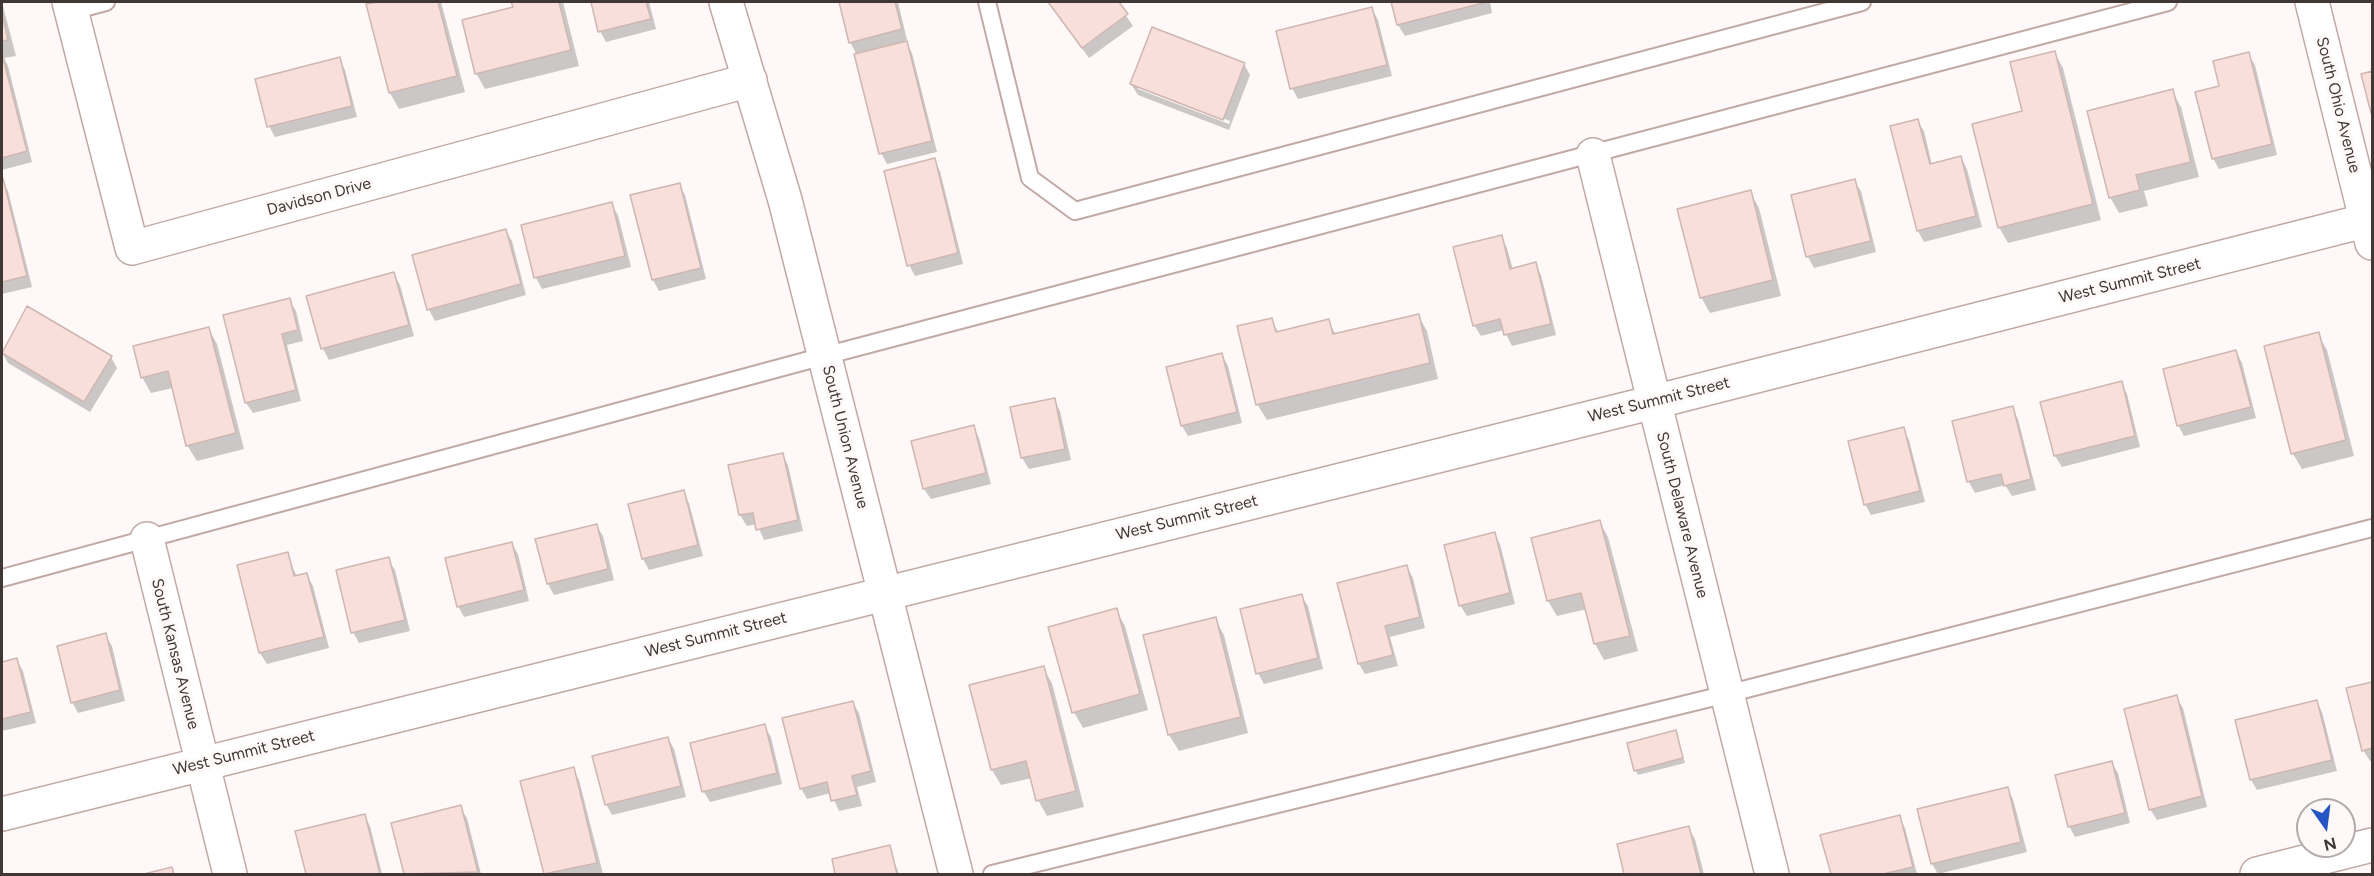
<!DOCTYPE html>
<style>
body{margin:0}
#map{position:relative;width:2374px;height:876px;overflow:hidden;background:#fef9f8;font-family:Figtree,sans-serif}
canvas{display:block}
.frame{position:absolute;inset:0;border:3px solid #413735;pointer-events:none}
.north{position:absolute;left:2296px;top:798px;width:60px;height:60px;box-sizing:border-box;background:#fef9f8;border:2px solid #b2abaa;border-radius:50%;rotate:166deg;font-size:16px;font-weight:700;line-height:24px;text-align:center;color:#413735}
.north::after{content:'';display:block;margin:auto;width:21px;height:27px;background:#2455c3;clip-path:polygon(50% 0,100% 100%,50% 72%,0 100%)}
</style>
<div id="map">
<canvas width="2374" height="876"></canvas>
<div class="frame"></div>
<div class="north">N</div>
</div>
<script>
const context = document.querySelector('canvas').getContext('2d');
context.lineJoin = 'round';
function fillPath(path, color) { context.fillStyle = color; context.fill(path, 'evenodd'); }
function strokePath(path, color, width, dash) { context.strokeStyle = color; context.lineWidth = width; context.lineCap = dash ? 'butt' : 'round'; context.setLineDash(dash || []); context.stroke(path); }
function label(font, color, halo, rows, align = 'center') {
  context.font = font + ' Figtree,sans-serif'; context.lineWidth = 6; context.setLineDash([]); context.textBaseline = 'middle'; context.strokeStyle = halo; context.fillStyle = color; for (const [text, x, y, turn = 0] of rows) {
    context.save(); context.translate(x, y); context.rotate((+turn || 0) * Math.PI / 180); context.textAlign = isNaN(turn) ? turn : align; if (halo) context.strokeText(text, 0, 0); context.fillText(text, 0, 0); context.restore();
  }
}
fillPath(new Path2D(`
 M2 2 16 56 4 58 8 66 32 162 2 170Z
 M383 2H441L465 92 399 109 390 93 368 5Z
 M513 2H563L579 66 485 89 476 73 514 9Z
 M592 2H649L656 29 606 42 600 31Z
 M840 2H898L907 40 905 41 912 53 937 152 887 164 881 153 857 55 850 42Z
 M1048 2H1117L1133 26 1089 58Z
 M1393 2H1490L1492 13 1405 36 1398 25Z
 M1372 9 1378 20 1392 76 1298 99 1292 88Z
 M2054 52 2063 68 2101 220 2008 243 1999 227 2024 112Z
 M2248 54 2255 65 2277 155 2219 169 2213 158 2221 87Z
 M339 59 345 70 357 117 275 137 269 126Z
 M1244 64 1250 75 1229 130 1138 95 1131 84ZM1138 86 1230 121 1229 124 1138 89Z
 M2372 73V113L2363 75Z
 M2172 91 2181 107 2199 177 2144 191 2148 206 2119 213 2110 197Z
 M1917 121 1924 131 1932 165 1961 158 1967 169 1982 227 1924 242 1918 231Z
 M934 160 940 171 963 264 915 276 909 265Z
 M2 180 8 191 32 287 2 294Z
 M1854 181 1861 191 1876 252 1814 268 1808 257 1792 196Z
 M679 184 685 195 706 279 659 291 653 280Z
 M1750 192 1759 208 1781 296 1710 313 1701 297Z
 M611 204 618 215 631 267 542 289 536 278 523 226Z
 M505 230 512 241 526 295 435 321 429 310 414 256Z
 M1501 237 1507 248 1513 270 1535 264 1541 275 1556 335 1512 346 1504 330 1481 336 1474 325Z
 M394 274 400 285 414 336 329 360 323 349 308 297Z
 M289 300 296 311 303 341 287 345 301 401 253 413 246 403Z
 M28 308 111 357 117 368 90 412 8 363 2 352Z
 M1418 315 1427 331 1438 379 1267 420 1257 404 1271 320 1279 333 1328 321 1336 335Z
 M208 328 217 344 244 449 197 461 187 445 173 388 151 393 142 377Z
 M2318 334 2327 350 2354 456 2302 469 2293 454 2266 347Z
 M2236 352 2242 363 2256 418 2184 436 2178 425Z
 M1222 355 1228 366 1242 423 1188 436 1182 426Z
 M2121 383 2127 394 2140 447 2062 467 2055 456 2042 403Z
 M1054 400 1060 411 1071 460 1029 469 1022 458 1012 408Z
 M2012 408 2018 419 2036 490 2012 496 2005 485 1975 493 1969 482 1954 422Z
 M973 427 979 438 991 484 931 499 924 489Z
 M1903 429 1909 440 1925 502 1871 515 1865 504Z
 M782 454 788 465 803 531 764 540 757 524 747 526 740 515 729 466Z
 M683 492 689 503 703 556 649 570 643 559Z
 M1599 521 1608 537 1638 651 1604 660 1595 644 1587 609 1557 616 1548 601Z
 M596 525 603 536 614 580 554 595 548 584Z
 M1494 534 1500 544 1515 604 1467 616 1460 605Z
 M511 543 518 554 529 601 464 617 458 606Z
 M287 554 297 577 307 575 313 586 329 648 267 664 260 653 239 566Z
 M388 559 395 570 410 631 359 643 353 632Z
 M1407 567 1413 578 1425 628 1390 637 1398 666 1365 674 1359 664Z
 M1301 596 1308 606 1323 669 1264 684 1258 673Z
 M1116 610 1125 626 1148 710 1083 728 1074 712Z
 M1215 619 1224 635 1248 733 1179 751 1169 735 1145 636Z
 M105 635 112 646 125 701 78 713 72 702Z
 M16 660 23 671 36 723 2 731V663Z
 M1043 668 1052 683 1084 807 1047 816 1038 800 1032 778 1001 785 992 770Z
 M2372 683V761H2370L2363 750 2348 690Z
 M2176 697 2183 708 2207 807 2157 820 2150 809Z
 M2316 701 2322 712 2337 771 2257 790 2251 780Z
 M852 702 859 713 876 782 857 787 862 806 839 811 831 793 807 799 801 788Z
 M764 726 771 737 782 784 710 802 704 792Z
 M1676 732 1685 763 1638 775 1635 770Z
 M668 738 674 749 686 797 612 815 606 804Z
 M2111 762 2118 773 2130 823 2075 837 2069 826Z
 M573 769 579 780 603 874H545L522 782Z
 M2007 788 2013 799 2027 852 1938 874 1932 864Z
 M460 807 467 818 481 874H405L393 824Z
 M364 815 370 826 382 874H307L297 832Z
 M1899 817 1905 828 1917 874H1832L1822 836Z
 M1688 828 1695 839 1704 874H1626L1618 846Z
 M889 847 899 874H837L833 860Z`), '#0003');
const building = new Path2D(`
 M377 2H438L457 76 389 93 366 4Z
 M511 2H559L571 50 475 74 462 20 513 7Z
 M591 2H646L651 19 598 32Z
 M839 2H895L902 29 849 43Z
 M1048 2H1119L1128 14 1082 48Z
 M1391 2H1487L1397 25Z
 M1372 7 1387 65 1290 89 1276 31Z
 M2 14 8 40 2 41Z
 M1152 27 1245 63 1223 120 1130 84Z
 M907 41 932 141 879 154 854 54Z
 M2055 51 2093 204 1998 228 1972 124 2022 111 2010 62Z
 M2249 52 2272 144 2212 159 2195 92 2219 86 2213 61Z
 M2 54 27 151 2 158Z
 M340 57 352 106 267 127 255 79Z
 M2372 71V113H2371L2361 74Z
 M2173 89 2191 162 2136 175 2140 190 2109 198 2087 111Z
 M1918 119 1930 164 1961 156 1976 216 1917 231 1890 126Z
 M935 158 958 253 907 266 884 171Z
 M3 178 27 276 2 282V179Z
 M1855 179 1871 241 1806 257 1791 195Z
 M680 183 701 268 652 280 630 195Z
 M1751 190 1773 280 1700 298 1677 209Z
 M612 202 625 256 534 278 521 225Z
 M506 229 521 284 427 310 412 255Z
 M1502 235 1510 269 1536 262 1551 324 1504 335 1500 319 1473 326 1453 247Z
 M394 272 409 325 321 349 306 296Z
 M290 298 298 330 282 334 296 390 245 403 223 315Z
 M27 306 112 356 84 402 2 353Z
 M1419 314 1430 363 1256 405 1237 326 1272 318 1276 332 1329 319 1333 334Z
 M209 327 236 433 186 446 168 371 141 378 133 346Z
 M2319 332 2346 440 2291 454 2264 346Z
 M2236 350 2251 407 2177 426 2163 369Z
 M1222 353 1237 412 1181 426 1166 367Z
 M2122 381 2135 436 2054 456 2040 402Z
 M1055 398 1065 449 1021 458 1010 407Z
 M2013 406 2031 479 2004 486 2001 474 1967 482 1952 421Z
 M974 425 986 473 923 489 911 441Z
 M1904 427 1920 491 1864 505 1848 441Z
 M783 453 798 520 756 530 753 513 739 515 728 465Z
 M684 490 698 545 642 559 628 504Z
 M1600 520 1630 636 1594 644 1581 593 1547 601 1531 538Z
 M597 524 608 569 547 584 535 539Z
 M1495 532 1510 593 1459 606 1444 545Z
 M512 542 524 590 457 607 445 558Z
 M288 552 294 576 307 573 324 637 259 653 237 565Z
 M389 557 405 620 351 633 336 570Z
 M1407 565 1420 617 1385 626 1393 655 1358 664 1337 583Z
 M1302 594 1318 658 1256 674 1240 609Z
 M1117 608 1140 694 1072 713 1048 627Z
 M1216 617 1241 717 1168 735 1143 635Z
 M106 633 120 690 71 703 57 646Z
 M17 658 31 712 2 719V662Z
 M1044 666 1076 791 1036 801 1026 761 991 770 969 685Z
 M2372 682V748L2362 751 2346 688Z
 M2177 695 2202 796 2149 810 2124 709Z
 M2317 700 2332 760 2250 780 2235 720Z
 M853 701 871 771 852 776 857 795 831 801 827 782 800 789 782 718Z
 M765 724 777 773 702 792 690 743Z
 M1676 730 1683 758 1634 771 1627 743Z
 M668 737 681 786 605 805 592 756Z
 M2112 761 2125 813 2068 827 2055 775Z
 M574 767 597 863 544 874 520 781Z
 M2008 787 2021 842 1931 864 1917 809Z
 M461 805 478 872 404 874 391 823Z
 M365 814 380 874H306L295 831Z
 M1900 815 1913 867 1883 874H1831L1820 835Z
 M1689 826 1701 874H1624L1617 844Z
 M890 845 897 874H835L832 859Z
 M172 867 174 874H144Z`);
fillPath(building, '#f8dfd9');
strokePath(building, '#cfb7b1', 1.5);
const service = new Path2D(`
 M987 2 1030 178 1075 211 1862 2
 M72 11 106 2
 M2 578 824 356 2168 2
 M992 874 1727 694 2372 528`);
const minor = new Path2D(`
 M69 2 132 248 750 80
 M2312 2 2372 243
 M1593 155 1772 874
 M147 539 230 874
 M2 814 1654 402 2372 219
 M2257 874 2372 845`);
const secondary = new Path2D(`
 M726 2 785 200 956 874`);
strokePath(service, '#c1a9a4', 20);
strokePath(minor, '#c1a9a4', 36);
strokePath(secondary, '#c1a9a4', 36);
strokePath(service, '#fff', 16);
strokePath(minor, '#fff', 33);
strokePath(secondary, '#fff', 33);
label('16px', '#413735', '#fef9f8', [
 ["South Ohio Avenue",2338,105,76],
 ["Davidson Drive",319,197,-15],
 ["West Summit Street",2130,281,-14],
 ["West Summit Street",1659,400,-14],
 ["South Union Avenue",845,437,76],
 ["South Delaware Avenue",1682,515,76],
 ["West Summit Street",1187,518,-14],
 ["West Summit Street",716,635,-14],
 ["South Kansas Avenue",175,654,76],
 ["West Summit Street",244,753,-14]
]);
</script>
